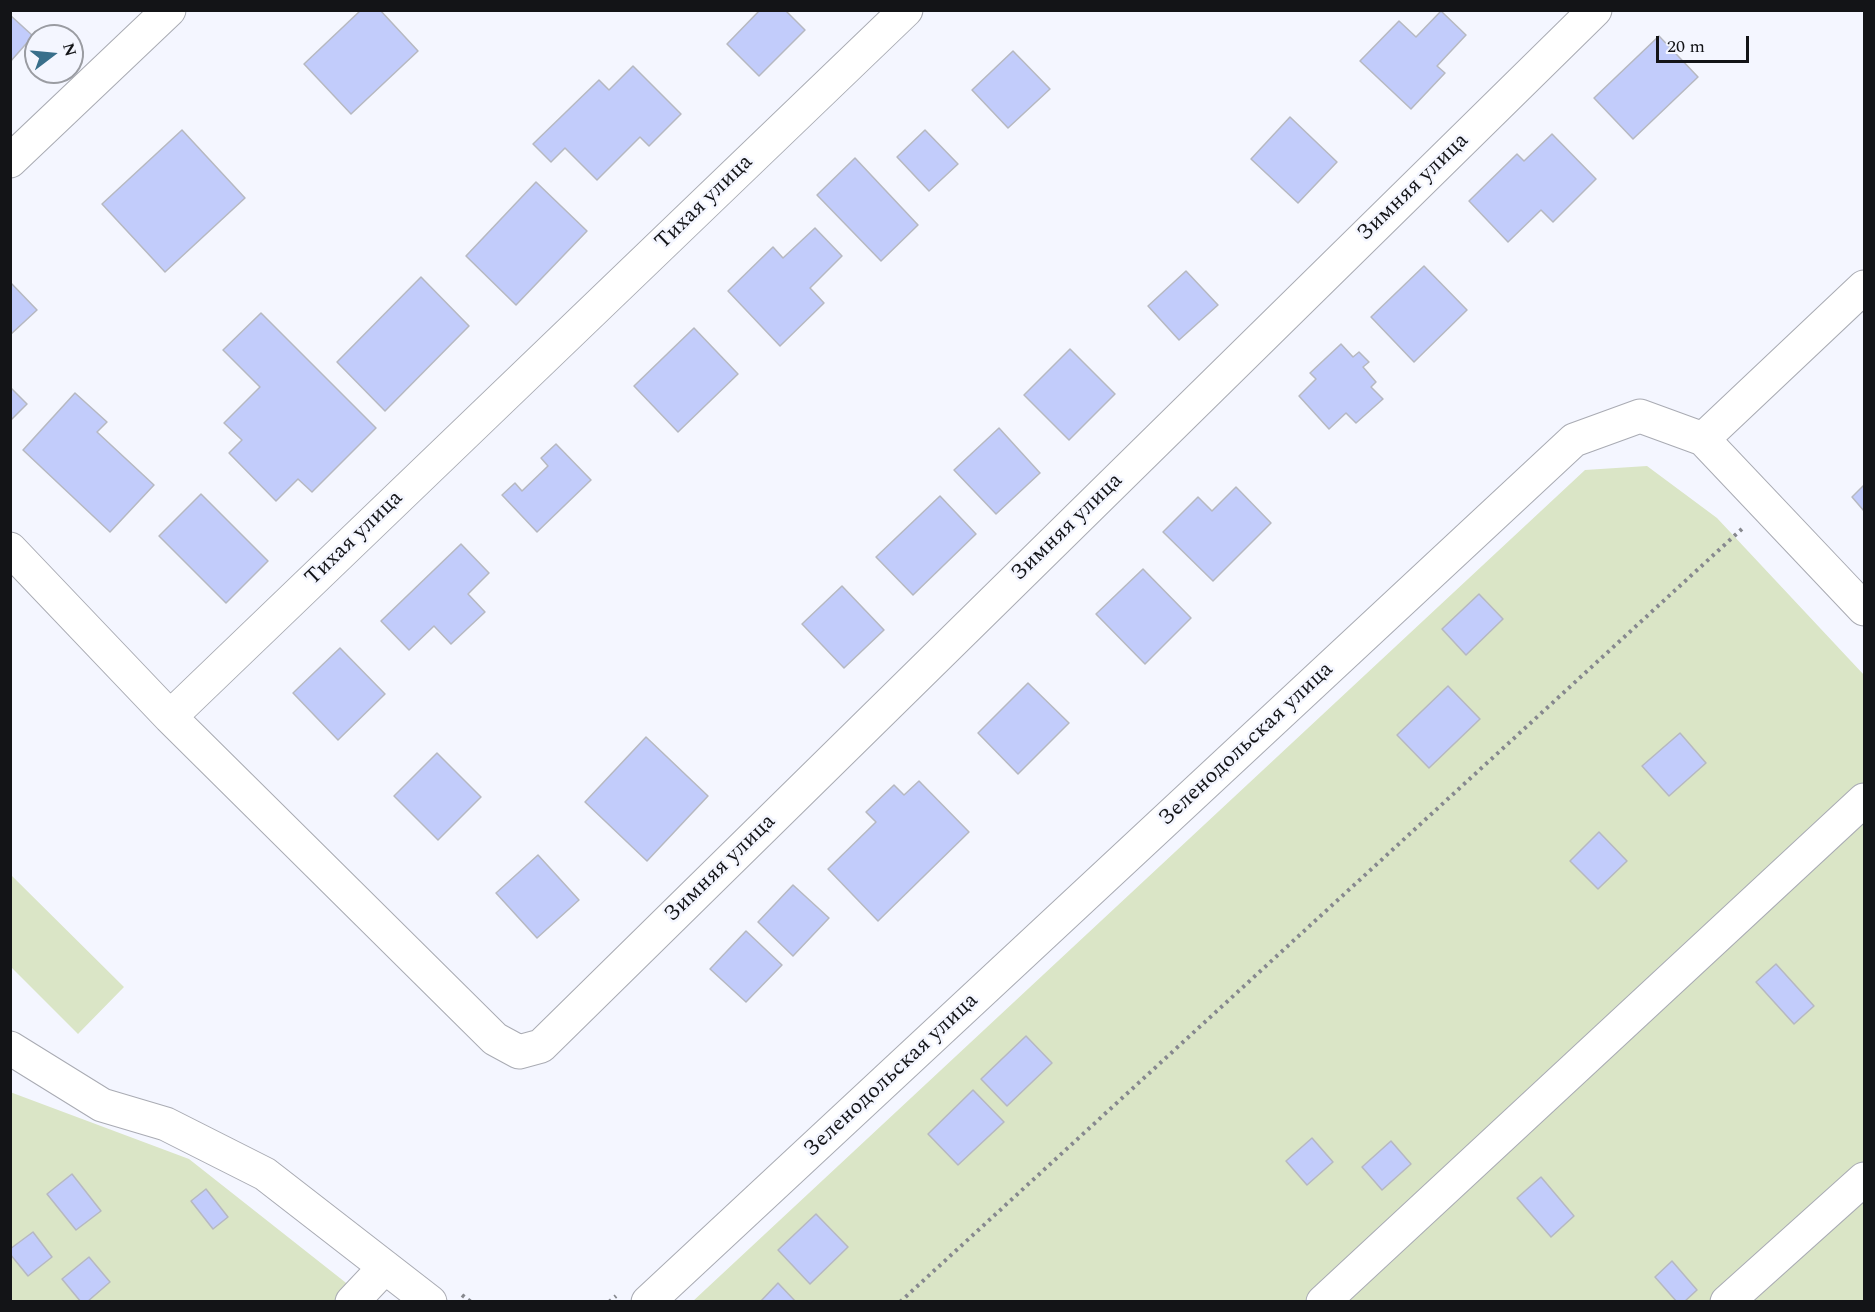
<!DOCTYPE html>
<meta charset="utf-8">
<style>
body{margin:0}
#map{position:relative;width:1875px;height:1312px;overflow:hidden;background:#f4f6ff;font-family:Spectral,serif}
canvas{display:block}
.frame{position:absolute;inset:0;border:12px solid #131417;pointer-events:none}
.north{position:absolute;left:24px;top:24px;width:60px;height:60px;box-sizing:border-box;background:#f4f6ff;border:2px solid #9a9ca2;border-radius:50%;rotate:74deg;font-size:16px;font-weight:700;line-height:24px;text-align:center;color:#131417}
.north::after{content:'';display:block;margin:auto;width:21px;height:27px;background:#396f8b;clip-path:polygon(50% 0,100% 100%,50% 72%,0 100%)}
.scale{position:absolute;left:1656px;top:36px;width:93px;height:27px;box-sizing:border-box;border:3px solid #131417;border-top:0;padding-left:8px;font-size:18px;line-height:21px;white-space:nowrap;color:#131417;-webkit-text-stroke:4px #f4f6ff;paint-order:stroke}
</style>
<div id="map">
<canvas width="1875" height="1312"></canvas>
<div class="frame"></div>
<div class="north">N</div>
<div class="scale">20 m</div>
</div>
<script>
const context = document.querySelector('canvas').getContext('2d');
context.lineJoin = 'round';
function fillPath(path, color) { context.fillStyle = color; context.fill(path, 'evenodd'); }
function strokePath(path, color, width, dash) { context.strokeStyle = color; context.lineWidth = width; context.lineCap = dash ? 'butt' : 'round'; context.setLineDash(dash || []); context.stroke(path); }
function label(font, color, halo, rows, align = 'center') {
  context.font = font + ' Spectral,serif'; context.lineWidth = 5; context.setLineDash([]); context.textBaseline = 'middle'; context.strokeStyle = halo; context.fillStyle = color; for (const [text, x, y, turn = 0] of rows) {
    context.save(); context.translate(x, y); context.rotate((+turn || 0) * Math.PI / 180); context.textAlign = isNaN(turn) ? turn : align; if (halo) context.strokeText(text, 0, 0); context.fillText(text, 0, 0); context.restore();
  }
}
fillPath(new Path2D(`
 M1647 466 1717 518 1864 675V1301L692 1302 1585 470Z
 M10 874 124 987 78 1034 11 967Z
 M10 1092 189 1159 369 1301H11Z`), '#dae5c6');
const building = new Path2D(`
 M361 10H380L418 51 351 114 304 64Z
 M760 10H785L805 30 759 76 727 44Z
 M1441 11 1466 35 1437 66 1445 73 1411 109 1360 61 1399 21 1416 37Z
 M10 15 33 36 10 62Z
 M1659 36 1698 77 1633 139 1594 98Z
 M1013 51 1050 89 1008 128 972 90Z
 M633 66 681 114 649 146 640 137 597 180 565 148 551 162 533 144 599 80 609 90Z
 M1290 117 1337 162 1298 203 1251 159Z
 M182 130 245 198 165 272 102 204Z
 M925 130 958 164 929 191 897 157Z
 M1552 134 1596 179 1553 222 1541 210 1508 242 1469 201 1517 154 1524 161Z
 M855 158 918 225 881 261 817 195Z
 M536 182 587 231 516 305 466 256Z
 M815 228 842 256 810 288 824 303 780 346 728 291 773 247 783 258Z
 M1424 266 1467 310 1414 362 1371 317Z
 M1186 271 1218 305 1179 340 1148 306Z
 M421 277 469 326 385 411 337 362Z
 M10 282 37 310 10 335Z
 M261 313 376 428 312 492 298 479 276 501 229 453 242 440 224 423 260 387 223 350Z
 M694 328 738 374 678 432 634 386Z
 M1341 344 1353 357 1359 352 1369 362 1363 367 1376 382 1371 387 1383 399 1356 423 1346 413 1329 429 1299 396 1316 379 1310 373Z
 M1070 349 1115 394 1069 440 1024 395Z
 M10 387 27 404 10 421Z
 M75 393 107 422 97 432 154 485 110 532 23 450Z
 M999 428 1040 473 996 514 954 470Z
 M556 444 591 480 537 532 502 495 515 483 522 491 548 466 541 458Z
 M1864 485V511L1852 497Z
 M1236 487 1271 523 1213 581 1163 532 1198 497 1212 511Z
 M201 494 268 561 226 603 159 536Z
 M940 496 976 534 913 595 876 557Z
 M461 544 489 573 468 594 485 612 451 644 434 626 409 650 381 621Z
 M1143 569 1191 618 1145 664 1096 614Z
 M842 586 884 630 844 668 802 624Z
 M1479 594 1503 619 1466 655 1442 629Z
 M340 648 385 694 338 740 293 693Z
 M1028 683 1069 723 1018 774 978 733Z
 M1448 686 1480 719 1429 768 1397 735Z
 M1680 733 1706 763 1669 796 1642 766Z
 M646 737 708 796 647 861 585 802Z
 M437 753 481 797 438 840 394 796Z
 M919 781 969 832 878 921 828 869 876 822 866 812 894 785 904 795Z
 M1599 832 1627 861 1598 889 1570 861Z
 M538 855 579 900 537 938 496 893Z
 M793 885 829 918 793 956 758 922Z
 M746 931 782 965 746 1002 710 969Z
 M1776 964 1814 1006 1794 1024 1756 982Z
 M1026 1036 1052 1063 1007 1106 981 1079Z
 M973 1090 1004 1122 958 1165 928 1134Z
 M1312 1138 1333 1162 1307 1185 1286 1161Z
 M1391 1141 1411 1164 1382 1190 1362 1167Z
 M72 1174 101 1211 76 1230 47 1194Z
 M1541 1177 1574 1216 1551 1237 1517 1198Z
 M206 1189 228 1217 213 1229 191 1201Z
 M816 1214 848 1247 810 1284 778 1250Z
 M33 1232 52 1257 28 1276 10 1254V1249Z
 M89 1257 110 1282 87 1302H81L62 1279Z
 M1672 1261 1697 1290 1684 1302H1677L1655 1277Z
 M778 1283 796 1302H760Z`);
fillPath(building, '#c2ccfb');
strokePath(building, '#b6b8c0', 1.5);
const minor = new Path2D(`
 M10 161 169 10
 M1703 439 1864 287
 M10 549 170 717 495 1039 519 1052 541 1046 1595 10
 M170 717 906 10
 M10 1048 102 1105 166 1124 265 1174 430 1302
 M352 1302 385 1267
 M648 1302 1574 440 1640 416 1703 439 1864 609
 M1323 1302 1864 800
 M1727 1302 1864 1179`);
strokePath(minor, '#a9abb3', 35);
strokePath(new Path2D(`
 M462 1295 471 1302
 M609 1302 616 1296
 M900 1302 1744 527`), '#86888e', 4, [3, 4.5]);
strokePath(minor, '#fff', 33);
label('22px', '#131417', '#f4f6ff', [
 ["Зимняя улица",1414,188,-44],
 ["Тихая улица",705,203,-44],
 ["Зимняя улица",1068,528,-44],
 ["Тихая улица",355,539,-44],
 ["Зеленодольская улица",1247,745,-43],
 ["Зимняя улица",721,869,-44],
 ["Зеленодольская улица",892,1076,-43]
]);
</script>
